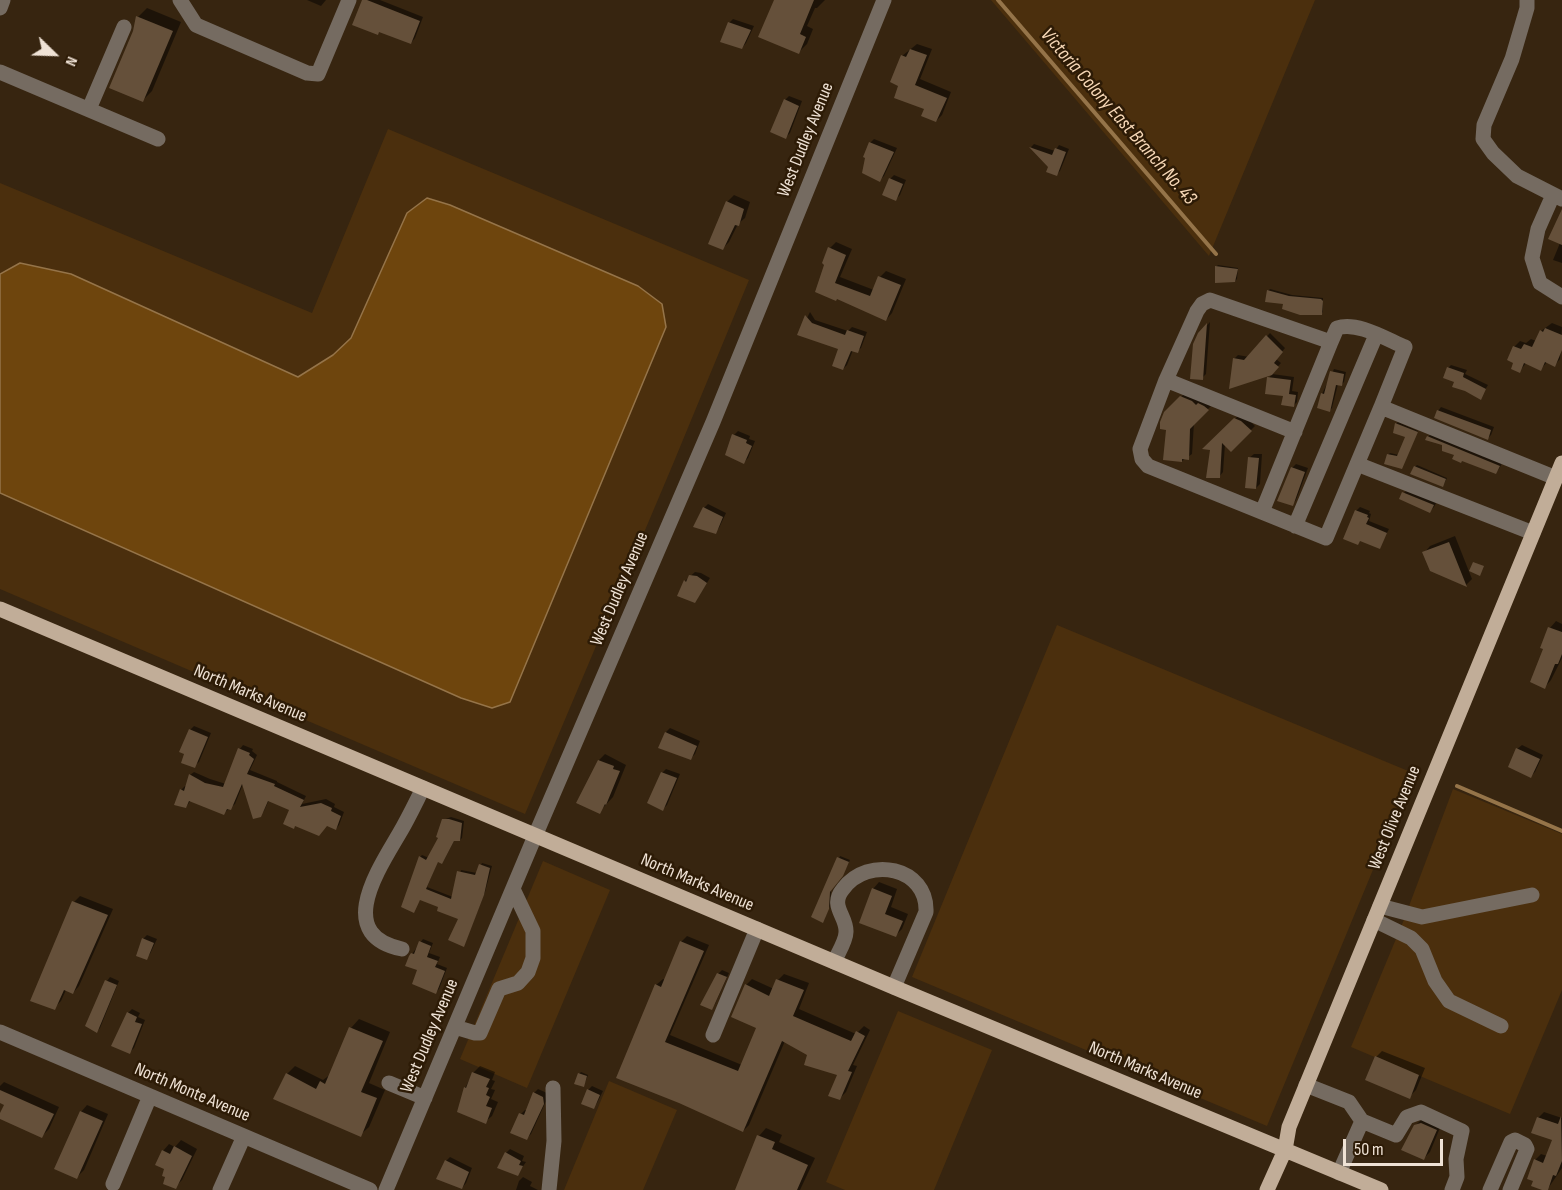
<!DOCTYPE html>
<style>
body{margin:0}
#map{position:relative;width:1562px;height:1190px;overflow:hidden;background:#372510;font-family:"Sofia Sans Condensed",sans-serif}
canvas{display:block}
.north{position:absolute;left:24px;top:24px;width:60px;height:60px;-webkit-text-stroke:4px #2d1b06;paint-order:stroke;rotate:113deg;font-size:16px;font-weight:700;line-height:24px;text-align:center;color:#efe2d5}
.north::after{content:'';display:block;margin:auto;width:21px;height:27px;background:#efe2d5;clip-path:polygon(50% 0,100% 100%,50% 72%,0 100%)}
.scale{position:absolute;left:1343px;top:1139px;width:100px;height:27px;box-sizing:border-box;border:3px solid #efe2d5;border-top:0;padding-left:8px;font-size:18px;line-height:21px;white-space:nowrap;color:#efe2d5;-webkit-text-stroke:4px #2d1b06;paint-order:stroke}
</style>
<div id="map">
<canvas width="1562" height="1190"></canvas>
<div class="north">N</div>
<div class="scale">50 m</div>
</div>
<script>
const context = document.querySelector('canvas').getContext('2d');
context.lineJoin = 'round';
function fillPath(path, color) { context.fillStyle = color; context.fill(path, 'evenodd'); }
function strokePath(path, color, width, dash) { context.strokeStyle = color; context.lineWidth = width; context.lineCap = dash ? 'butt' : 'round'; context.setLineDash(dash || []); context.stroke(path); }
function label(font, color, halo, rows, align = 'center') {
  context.font = font + ' "Sofia Sans Condensed",sans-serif'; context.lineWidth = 5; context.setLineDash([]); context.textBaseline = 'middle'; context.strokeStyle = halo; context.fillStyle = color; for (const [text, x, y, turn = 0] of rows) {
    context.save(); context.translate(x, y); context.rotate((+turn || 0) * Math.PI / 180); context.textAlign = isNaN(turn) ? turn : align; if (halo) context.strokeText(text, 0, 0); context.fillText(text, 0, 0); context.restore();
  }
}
fillPath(new Path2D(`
 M991 0H1315L1209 256Z
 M388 129 749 280 673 464 525 814 0 589V183L312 313Z
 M1057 625 1413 773 1267 1126 912 977Z
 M1453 789 1562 834V990L1510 1114 1351 1047 1403 922Z
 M543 861 610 890 527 1088 460 1059Z
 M898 1011 992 1050 934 1190H845L826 1182Z
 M609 1081 677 1110 643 1190H564Z`), '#4b2f0d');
const water = new Path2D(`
 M427 198 450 205 638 286 662 304 666 327 510 702 492 708 461 698 0 493V274L20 263 71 274 298 377 333 355 351 338 407 213Z`);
fillPath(water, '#6e450d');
strokePath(water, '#957449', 1.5);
fillPath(new Path2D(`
 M307 0H326L321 6Z
 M364 0H380L423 17 415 38 411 43 380 31Z
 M776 0H825L817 8H815L807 26 813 29 807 44 799 52Z
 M147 8 181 22 152 91 143 100 134 31 138 17Z
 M733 19 754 26 746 43 742 48 729 23Z
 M917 44 932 49 920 79 951 92 942 115 936 121 926 108 900 86 902 56Z
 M789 96 802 101 790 133 786 137 785 100Z
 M874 139 897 148 884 176 880 180 870 143Z
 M1034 144 1055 151 1059 145 1069 149 1060 171 1057 174 1031 147Z
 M894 175 906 180 900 195 896 199 890 179Z
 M734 195 750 202 745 218 738 224 729 242 722 249 727 202Z
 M1562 222V263L1553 260 1560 243Z
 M836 242 852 249 840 277 874 290 880 277 886 271 906 279 892 313 886 320 837 298 830 248Z
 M1218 265 1238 268 1237 279 1235 281 1216 267Z
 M1270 289 1292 295 1323 298V312L1321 314 1285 303 1268 291Z
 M810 312 815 320 848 331 852 327 867 332 861 348 857 351 853 350 847 365 843 369 840 349 799 334Z
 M1210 322 1206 374 1202 378 1199 334Z
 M1552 323 1562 327 1560 359 1555 365 1547 362 1541 369 1526 363 1520 371 1514 347 1520 341 1526 343 1531 339 1536 341 1541 331Z
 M1270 333 1285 348 1276 359 1281 363 1272 373 1234 359 1238 355 1249 357Z
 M1451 365 1467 370 1465 374 1488 385 1480 398 1456 381 1448 368Z
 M1334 369 1346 372 1344 382 1341 385 1338 384 1332 408 1329 411 1322 394Z
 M1272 374 1294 377 1292 391 1298 392 1297 402 1293 406 1269 378Z
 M1185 393 1196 397 1201 402 1203 400 1212 405 1194 423 1192 454 1182 461 1168 429 1166 413Z
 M1441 407 1494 427 1491 435 1488 438 1438 411Z
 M1239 415 1246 417 1255 426 1231 450 1225 444 1223 472 1219 477 1211 448H1205Z
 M1398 422 1418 431 1402 467 1388 455 1390 453 1399 455 1407 436 1396 424Z
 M738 431 750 436 749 439 755 441 748 458 744 462 727 455 734 435Z
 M1431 434 1502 463 1499 469 1496 472 1455 454 1443 444 1428 437Z
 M1254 454H1262L1260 484 1256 488 1249 458Z
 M1296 464 1308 468 1296 500 1292 505V468Z
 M1417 465 1447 478 1444 484 1415 467Z
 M1408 489 1437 501 1434 507 1430 511 1404 493Z
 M708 504 726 513 719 528 715 532 704 508Z
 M1360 507 1370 511 1369 513 1371 514 1369 521 1389 529 1379 548 1356 511Z
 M1455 536 1472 579 1466 585 1424 553 1430 546Z
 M695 572 701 573 710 578 695 602 685 581Z
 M1556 621 1562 624V658L1551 680 1545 687V648L1550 628Z
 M194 726 211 733 199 762 194 766 190 730Z
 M670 728 700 741 695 754 691 758 666 732Z
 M243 745 253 749 252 751 257 755 250 770 277 781V782L306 796 302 804 326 799 335 804 334 807 344 812 339 825 336 829 269 800 264 811 260 815 243 784 235 804 224 813 191 800 186 807 181 790 185 786 187 787 190 775 194 772 210 779 226 784 240 749Z
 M1522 745 1543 755 1535 772 1531 776 1517 749Z
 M605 754 626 765 613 797 599 812V760Z
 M666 769 680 774 667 805 663 809 662 773Z
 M451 817 464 821 462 838 460 840 455 839 444 860 442 862 438 861 427 887 453 897 461 870 477 873 482 863 492 866 485 892 464 946 460 918 440 907 421 898 414 911 420 857 422 855 429 858 440 837 443 820Z
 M840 856 850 860 844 872 831 889 830 906 824 920 813 917Z
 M879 882 897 889 891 907 908 914 902 929 896 935 861 922 873 889Z
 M80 896 113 909 79 986 73 993 66 990 61 1001 54 1008 74 902Z
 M147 935 157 939 150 954 146 958 143 939Z
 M687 936 709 945 670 1035 742 1065 758 1027 746 985 752 979 774 989 778 980 784 974 809 983 799 1009 856 1034 864 1026 870 1030 853 1065 857 1066 846 1092 840 1098 839 1074 809 1054 785 1041 749 1125 743 1131 679 1102 618 1078 656 985 663 979 665 980 681 942Z
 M423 939 433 943 429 953 440 957 437 964 447 968 439 989 436 992 419 969 412 954Z
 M722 970 729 973 715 1004 711 1008 718 974Z
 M110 977 119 981 100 1028 97 1031 87 1026 107 981Z
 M132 1009 140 1013 138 1017 145 1020 134 1048 130 1052 128 1013Z
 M359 1019 390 1032 369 1083 385 1090 369 1127 360 1135 287 1074 295 1066 323 1080 331 1074 351 1028Z
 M1382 1051 1425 1068 1416 1090 1409 1097 1376 1057Z
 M480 1066 495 1072 492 1080 495 1081 491 1089 495 1090 491 1099 498 1102 492 1116 485 1122 465 1088 473 1073Z
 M581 1072 588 1075 584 1085 579 1074Z
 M4 1082 59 1107 49 1129 42 1136 0 1118 6 1104 0 1101V1086Z
 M592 1086 603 1091 597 1103 593 1107 588 1090Z
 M538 1089 547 1093V1099L531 1134 527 1138 512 1133 521 1114 525 1110H527L534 1093Z
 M87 1105 108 1114 84 1170 77 1177 81 1112Z
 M1544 1112 1562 1118V1168L1547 1190 1535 1160 1541 1154 1547 1156 1554 1139 1538 1118Z
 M1422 1119 1442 1123 1430 1152 1423 1159 1415 1126Z
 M766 1128 782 1135 779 1142 815 1158 800 1190H737L759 1136Z
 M181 1140 197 1149 182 1180 175 1187 167 1176 163 1151 169 1144 175 1147Z
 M510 1149 524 1156 522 1161 526 1162 517 1175 506 1153Z
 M450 1157 472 1168 466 1183 462 1188 446 1161Z
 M523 1177 532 1182 530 1186 538 1190H516L519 1181Z`), '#0007');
strokePath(new Path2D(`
 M998 0 1216 254
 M1457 786 1562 831`), '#957449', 4);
fillPath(new Path2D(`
 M362 0H367L420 21 411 44 379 32 378 35 352 25Z
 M774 0H814L800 34 806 37 799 54 758 37Z
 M136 16 173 31 143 102 109 88 133 31Z
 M728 22 751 30 742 49 720 42Z
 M910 49 927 55 915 85 947 98 936 122 921 116 924 109 894 98 898 86 890 82 901 55 906 57Z
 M784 99 799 106 786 139 770 132Z
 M869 142 894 152 880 182 862 173 865 158 863 157Z
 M1029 147 1052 155 1055 148 1066 152 1057 176 1046 172 1048 167Z
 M889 178 903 184 896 201 882 195Z
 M726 201 744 209 739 226 735 225 723 250 708 244Z
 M1562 209V245L1548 239Z
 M828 247 846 255 835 283 870 296 878 276 901 285 886 321 837 299 836 301 815 292 824 265 822 263Z
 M1215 266 1238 269 1235 282 1215 283Z
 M1267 290 1289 296 1321 299 1323 301 1322 315H1300L1282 309 1283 304 1265 302Z
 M805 315 812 323 845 335 847 330 864 336 858 353 851 351 843 370 832 366 838 349 797 335Z
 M1207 323 1203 380 1190 379 1193 344 1198 333Z
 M1545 328 1562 335V350L1555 367 1545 362 1541 371 1524 363 1520 373 1511 369 1513 363 1507 360 1513 346 1521 349 1524 344 1532 347 1540 330 1543 332Z
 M1266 335 1283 352 1274 363 1279 367 1272 375 1229 389 1233 358 1244 360Z
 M1447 367 1464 373 1463 377 1486 389 1481 400 1465 391 1452 387 1454 382 1443 378Z
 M1330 371 1344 374 1342 386 1336 385 1330 412 1317 408 1321 393 1324 394Z
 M1267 377 1291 380 1289 394 1296 395 1294 407 1281 405 1283 396 1265 394Z
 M1180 396 1192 401 1196 405 1198 403 1204 406 1209 410 1190 429 1189 460 1182 459V462L1163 460 1166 430 1160 429V422L1164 412Z
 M1437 410 1491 430 1488 440 1434 418Z
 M1234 418 1241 421 1252 431 1231 452 1222 443 1220 478H1206L1210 450 1202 449Z
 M1395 423 1418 432 1402 469 1384 464 1387 454 1397 456 1405 437 1393 433Z
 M732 434 747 440 746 443 752 446 744 464 725 455Z
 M1427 436 1500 466 1496 474 1462 461 1461 463 1452 459 1454 455 1442 451V445L1425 440Z
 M1248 457 1259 458 1256 489 1245 488Z
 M1414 466 1446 479 1443 487 1410 474Z
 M1291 467 1305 472 1293 506 1277 501Z
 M1402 492 1434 505 1430 513 1399 499Z
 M703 507 723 517 716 534 693 527Z
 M1355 510 1368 515 1367 517 1369 518 1366 524 1387 533 1380 549 1360 541 1358 545 1343 539Z
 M1449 542 1467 587 1430 571 1422 552Z
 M1473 562 1484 566 1480 576 1469 571Z
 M689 575 697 576 707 583 695 603 677 596 684 580 686 582Z
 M1548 627 1562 632V654L1558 664H1555L1545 689 1530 682 1543 649 1540 648Z
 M189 729 208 737 195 768 181 763 184 754 179 752Z
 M665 732 697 746 691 760 658 748Z
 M238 748 250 753 249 755 254 759 247 774 275 784 274 786 304 800 300 807 321 803 332 808 331 811 341 816 336 830 327 826 319 836 295 826 294 829 283 824 289 810 268 801 261 817 253 819 242 784 231 810 227 809 224 815 189 801 186 808 174 805 180 789 184 791 189 774 205 783 223 787Z
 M1516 748 1540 759 1531 778 1508 767Z
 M598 760 614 766 613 769 620 771 606 805 605 804 600 814 576 803Z
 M661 772 677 778 663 811 647 803Z
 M442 819H449L462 823 460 841H454L442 864 438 862 426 889 451 899 457 871 475 875 479 864 490 868 484 895 464 947 448 940 458 919 437 911 438 907 420 900 414 913 401 907 419 856 426 860 438 838 436 837Z
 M837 857 849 862 843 876 830 892 829 909 823 923 811 917Z
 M872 888 892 896 885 914 903 921 896 937 859 923Z
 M72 901 108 915 73 994 64 990 55 1010 30 1001Z
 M142 938 154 943 147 960 136 956Z
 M419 941 431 946 427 957 438 961 435 967 445 971 436 994 412 984 417 970 405 966 409 956 411 953 414 954Z
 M680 941 704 951 665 1042 738 1071 756 1028 731 1017 745 984 769 996 776 979 804 990 793 1016 851 1041 856 1031 865 1036 848 1071 852 1072 840 1100 828 1096 837 1075 804 1065 807 1055 782 1041 743 1132 679 1103 616 1078 655 984 661 987Z
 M717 973 727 977 712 1010 700 1005Z
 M105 980 117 985 97 1033 85 1026Z
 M127 1012 137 1017 135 1022 142 1024 130 1054 111 1046Z
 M349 1027 383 1041 361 1092 377 1098 361 1137 273 1099 286 1073 316 1089 320 1081 325 1084Z
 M1375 1056 1419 1075 1410 1099 1365 1080Z
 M472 1072 490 1079 486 1087 489 1088 486 1095 490 1097 486 1106 492 1108 486 1124 457 1112 464 1087 466 1088Z
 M578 1073 587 1076 584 1087 574 1084Z
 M587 1089 600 1095 594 1109 581 1104Z
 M0 1090 54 1114 42 1138 0 1119V1113L4 1105 0 1103Z
 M533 1092 543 1097 544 1104 527 1140 510 1133 519 1113 524 1115Z
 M80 1111 103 1121 77 1179 54 1169Z
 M1561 1116 1562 1161 1556 1176 1553 1175 1548 1190H1542L1531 1186 1533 1181 1527 1179 1534 1159 1543 1163 1552 1140 1531 1133 1537 1117 1558 1124Z
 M1421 1123 1437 1130 1424 1160 1401 1150 1414 1125Z
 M757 1135 775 1142 772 1149 808 1165 797 1190H735Z
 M174 1146 192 1156 176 1189 163 1184 165 1177 162 1176 164 1169 155 1165 162 1150 170 1154Z
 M505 1152 521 1161 519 1165 523 1166 518 1176 497 1168Z
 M445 1160 469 1172 462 1189 436 1179Z`), '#65503a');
strokePath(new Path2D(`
 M180 0 196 25 307 73 318 74 349 0
 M1527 0V8L1512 59 1484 125 1483 139 1493 153 1517 176 1562 199
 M0 8 3 0
 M0 72 158 139
 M89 109 124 27
 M1553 195 1538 229 1532 258 1540 283 1562 297
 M1331 342 1337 328C1357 321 1386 339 1405 347L1381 407
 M1166 380 1295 432
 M1357 464 1533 533
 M1262 512 1331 342 1210 300 1202 304 1197 311 1166 380 1140 449 1142 459 1148 466 1326 538 1381 407 1556 478
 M1295 526 1376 335
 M1380 906 1422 917 1532 895
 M1374 920 1411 938 1422 949 1435 981 1449 1001 1501 1026
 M402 949C334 935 378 870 399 834 408 819 415 804 423 788
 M834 962C838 953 846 941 846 932 847 916 829 906 843 889 868 855 928 867 926 912L894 987
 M455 1027 475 1033H480L499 989 518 983 528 972 533 958V931L513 889
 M0 1032 370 1190
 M713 1035 757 929
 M389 1083 425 1098
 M1306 1085 1349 1102 1362 1121
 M1339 1173 1362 1121 1396 1135 1407 1117 1421 1112 1462 1131 1456 1159 1457 1177 1452 1190
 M113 1184 150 1096
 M220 1190 244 1136
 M386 1190 535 836 713 422 884 0
 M549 1190 554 1141 553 1088
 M1490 1190 1511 1142 1515 1140 1525 1145 1527 1149 1510 1190`), '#756b61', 15);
strokePath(new Path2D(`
 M0 609 903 991 1381 1190
 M1267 1190 1285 1150 1289 1127 1562 463`), '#c1ad98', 15);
label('18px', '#efe2d5', '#2d1b06', [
 ["West Dudley Avenue",806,140,-68],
 ["West Dudley Avenue",620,589,-67],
 ["North Marks Avenue",250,694,23],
 ["West Olive Avenue",1395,818,-68],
 ["North Marks Avenue",697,883,23],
 ["West Dudley Avenue",430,1036,-67],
 ["North Marks Avenue",1145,1071,23],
 ["North Monte Avenue",192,1093,23]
]);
label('italic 20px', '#f6d7b6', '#2d1b06', [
 ["Victoria Colony East Branch No. 43",1118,117,49]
]);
</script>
